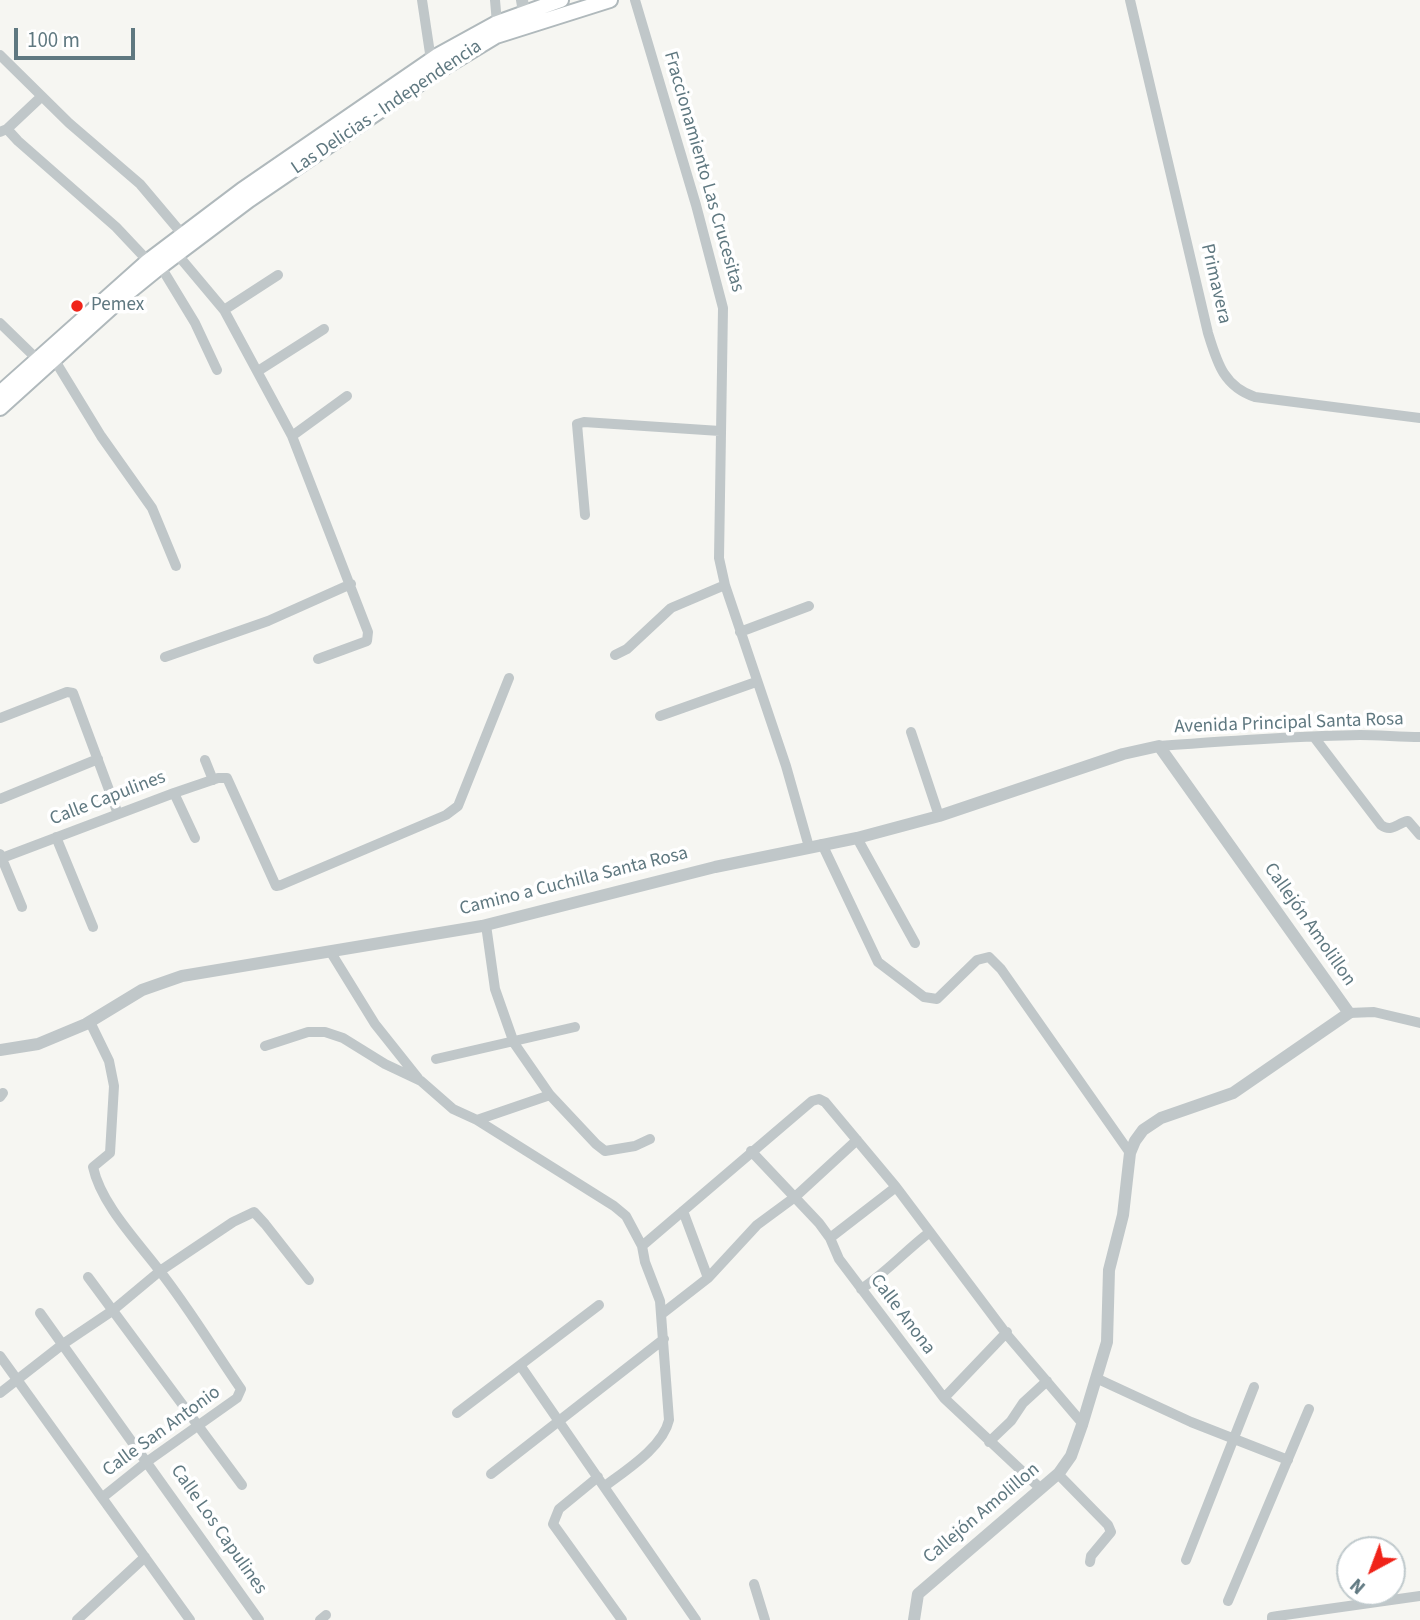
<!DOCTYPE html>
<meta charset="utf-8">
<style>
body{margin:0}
#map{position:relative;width:1420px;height:1620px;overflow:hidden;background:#f6f6f2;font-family:"Source Sans 3",sans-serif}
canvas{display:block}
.north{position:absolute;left:1336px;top:1536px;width:70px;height:70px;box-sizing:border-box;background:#fff;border:2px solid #bfc9cc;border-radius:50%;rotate:221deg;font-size:19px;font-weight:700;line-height:28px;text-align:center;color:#5f7880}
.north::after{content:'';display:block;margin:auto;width:24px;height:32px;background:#f02319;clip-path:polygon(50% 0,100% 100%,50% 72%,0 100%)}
.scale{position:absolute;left:14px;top:28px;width:121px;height:32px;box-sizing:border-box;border:4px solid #5f7880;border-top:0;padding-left:9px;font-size:21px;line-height:24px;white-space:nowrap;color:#5f7880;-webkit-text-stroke:5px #fff;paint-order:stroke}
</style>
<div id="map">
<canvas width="1420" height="1620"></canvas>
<div class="north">N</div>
<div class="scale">100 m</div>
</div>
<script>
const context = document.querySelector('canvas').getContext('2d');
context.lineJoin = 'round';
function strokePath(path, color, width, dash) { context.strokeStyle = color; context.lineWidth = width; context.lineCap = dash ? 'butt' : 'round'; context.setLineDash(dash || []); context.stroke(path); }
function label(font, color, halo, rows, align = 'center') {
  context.font = font + ' "Source Sans 3",sans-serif'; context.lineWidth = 7; context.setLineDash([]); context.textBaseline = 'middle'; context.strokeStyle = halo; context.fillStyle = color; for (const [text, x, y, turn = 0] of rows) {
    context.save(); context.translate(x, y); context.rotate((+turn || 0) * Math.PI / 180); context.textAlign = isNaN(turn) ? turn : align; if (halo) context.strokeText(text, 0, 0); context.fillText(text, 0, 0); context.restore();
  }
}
const secondary = new Path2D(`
 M0 393 148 261 242 190 437 56 497 23 561 0
 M0 408 124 296 156 270 249 200 438 71 496 36 610 0`);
strokePath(secondary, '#b0b9bc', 18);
strokePath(new Path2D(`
 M422 0 431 60
 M495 0 497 23
 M635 0 696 205 723 308 719 558 725 585 786 766 809 847
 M1130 0 1208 333C1217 362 1223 386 1255 397L1420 418
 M0 55 69 123 140 184 183 235
 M7 129 18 141 116 227 148 261
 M0 132 7 129 41 97
 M177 254 224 310 292 436 368 632 367 641 318 659
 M161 267 195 323 217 370
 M224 310 278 275
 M0 323 37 359
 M54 359 101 436 152 508 176 566
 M258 371 324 329
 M292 436 347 396
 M585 515 577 424 584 422 720 431
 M740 632 809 606
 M615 655 627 649 671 608 725 585
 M165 657 268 621 351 584
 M660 716 756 682
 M0 718 67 692 73 693 118 814
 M911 732 939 816
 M1314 737 1381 825C1392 833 1397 823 1408 821L1420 835
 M1159 746C1226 741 1293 736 1360 735 1380 735 1400 737 1420 737
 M205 760 213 780
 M174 793 195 838
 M0 799 98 759
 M56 837 93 927
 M857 838 915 943
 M822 844 878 962 924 997 937 999 977 960 989 957 1001 969 1130 1153
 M0 854 22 907
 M2 858 174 793 218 778H227L276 886 281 885 446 815 458 806 509 678
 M486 925 495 989 514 1043 550 1095 596 1144 605 1151 635 1146 650 1139
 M330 951 375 1024 418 1078
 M1349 1013 1374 1012 1420 1023
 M90 1022 109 1061 114 1086 110 1153 93 1167C101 1204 137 1241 159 1270 189 1308 214 1350 241 1389L237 1398 148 1461 103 1497
 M265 1046 308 1032H325L343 1038 385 1064 421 1081 453 1109 477 1120 614 1206 626 1216 642 1246 645 1262 660 1301 669 1420C663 1447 626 1470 605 1486
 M436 1059 575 1027
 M0 1097 3 1093
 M477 1120 550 1095
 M751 1151 819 1223 830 1238 839 1259 944 1398 1040 1488
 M683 1211 708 1278
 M830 1238 896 1187
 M642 1246 812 1101 819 1099 825 1102 896 1187 1008 1336 1083 1424
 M88 1277 242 1485
 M861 1289C886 1273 906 1250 930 1232
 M40 1313 259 1620
 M663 1313 708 1278 757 1225 795 1197 857 1140
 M0 1356 190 1620
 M520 1365 696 1620
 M1098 1379 1191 1422 1288 1460
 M0 1393 63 1344 112 1311 160 1271 233 1222 254 1212 265 1224 309 1280
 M944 1398 1007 1332
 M457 1413 599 1305
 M989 1442 1011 1421 1023 1403 1047 1381
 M491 1474 664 1339
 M1058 1474 1108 1525 1111 1532 1091 1556 1090 1562
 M598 1477 559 1509 553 1524 622 1620
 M1186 1560 1254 1387
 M754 1584 765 1620
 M1228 1601 1309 1409
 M77 1620 145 1557
 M320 1620 326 1615
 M1272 1620V1617L1278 1616 1420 1596`), '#c0c7c9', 10);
strokePath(new Path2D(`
 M522 0 524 12
 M0 1050 38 1044 86 1024 142 990 182 976 482 926 715 867 857 838 939 816 1123 754 1159 746 1349 1013 1233 1093 1161 1118 1143 1130 1135 1141 1130 1153 1123 1215 1109 1270 1107 1342 1082 1425 1071 1456 1059 1473 918 1594 914 1620`), '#c0c7c9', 12);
strokePath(secondary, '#fff', 14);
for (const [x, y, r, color] of [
 [77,306,7,"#f02319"]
]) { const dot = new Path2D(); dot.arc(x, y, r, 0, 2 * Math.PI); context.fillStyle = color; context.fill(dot); strokePath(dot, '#fff', 2.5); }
label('19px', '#5f7880', '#fff', [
 ["Las Delicias - Independencia",387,108,-34],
 ["Fraccionamiento Las Crucesitas",703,172,74],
 ["Primavera",1215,284,77],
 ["Avenida Principal Santa Rosa",1289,724,-2],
 ["Calle Capulines",108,799,-21],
 ["Camino a Cuchilla Santa Rosa",574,882,-14],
 ["Callejón Amolillon",1309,925,55],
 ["Calle Anona",902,1315,53],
 ["Calle San Antonio",162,1432,-36],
 ["Callejón Amolillon",982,1514,-40],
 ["Calle Los Capulines",218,1530,55]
]);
label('19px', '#5f7880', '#fff', [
 ["Pemex",91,306]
], 'left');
</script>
